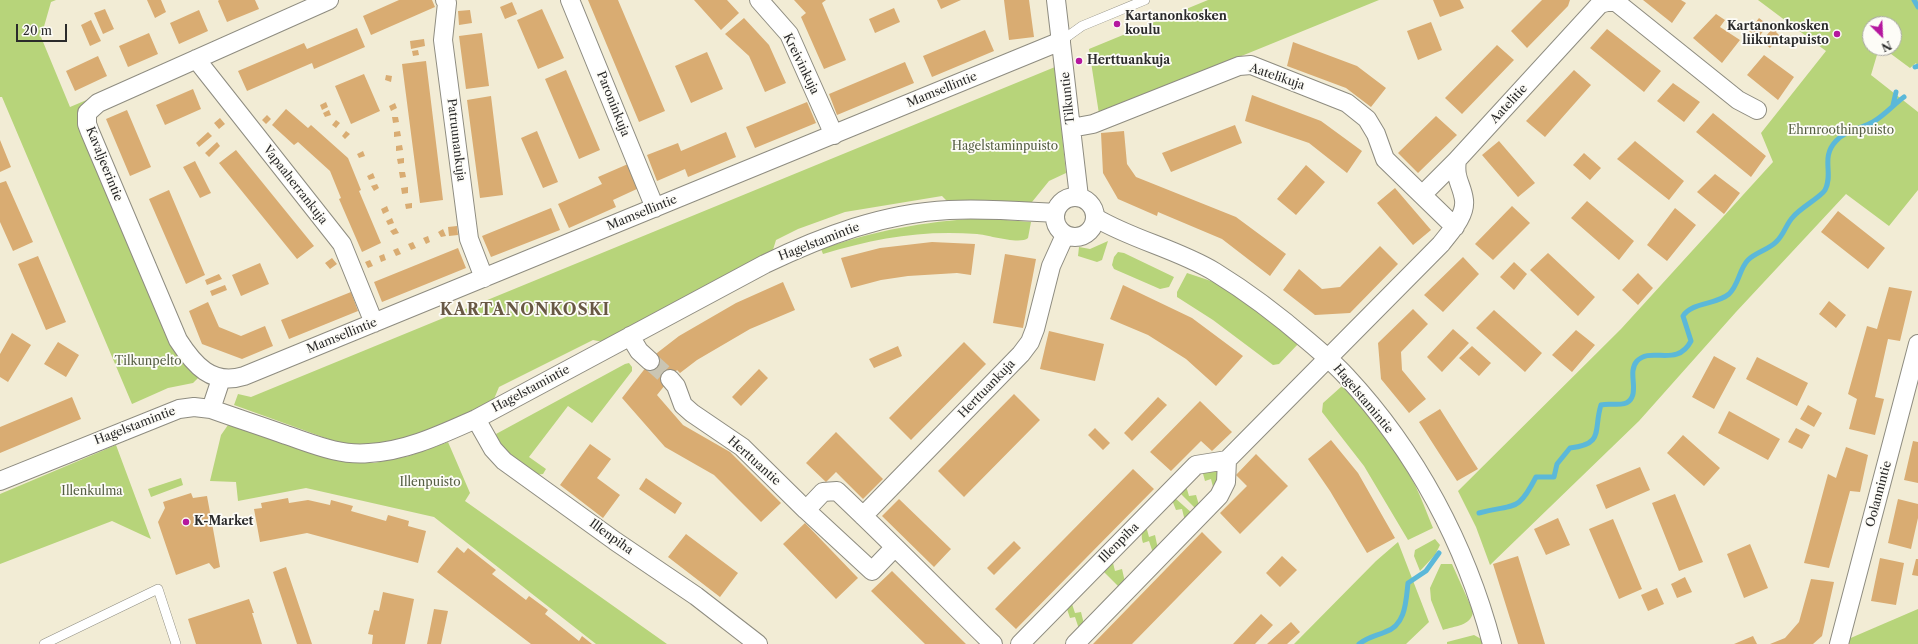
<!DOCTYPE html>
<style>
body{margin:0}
#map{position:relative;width:1918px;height:644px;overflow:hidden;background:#f2ecd5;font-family:"Libre Caslon Text",serif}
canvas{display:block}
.north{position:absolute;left:1862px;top:16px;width:40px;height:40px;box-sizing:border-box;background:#fdfcf7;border:1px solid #a9a8a5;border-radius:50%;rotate:156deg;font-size:11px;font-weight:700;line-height:16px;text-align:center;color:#2b2b2b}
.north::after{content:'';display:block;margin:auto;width:14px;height:18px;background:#b5179e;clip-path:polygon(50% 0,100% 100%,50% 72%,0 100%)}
.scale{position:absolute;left:16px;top:24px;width:51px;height:18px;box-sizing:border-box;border:2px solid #2b2b2b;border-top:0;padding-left:5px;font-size:12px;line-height:14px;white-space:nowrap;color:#2b2b2b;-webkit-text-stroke:3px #fdfcf7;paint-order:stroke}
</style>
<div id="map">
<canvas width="1918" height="644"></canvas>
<div class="north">N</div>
<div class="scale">20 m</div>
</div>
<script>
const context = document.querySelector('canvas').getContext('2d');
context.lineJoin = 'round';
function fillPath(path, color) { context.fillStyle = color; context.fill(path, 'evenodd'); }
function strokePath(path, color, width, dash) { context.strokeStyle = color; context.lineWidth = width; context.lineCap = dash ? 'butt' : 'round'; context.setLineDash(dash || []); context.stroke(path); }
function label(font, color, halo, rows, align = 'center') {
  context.font = font + ' "Libre Caslon Text",serif'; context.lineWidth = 3.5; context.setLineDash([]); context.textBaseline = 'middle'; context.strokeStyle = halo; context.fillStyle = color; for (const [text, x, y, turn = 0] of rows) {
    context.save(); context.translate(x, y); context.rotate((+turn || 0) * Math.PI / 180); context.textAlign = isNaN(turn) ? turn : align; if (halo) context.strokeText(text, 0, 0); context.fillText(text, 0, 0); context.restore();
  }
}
fillPath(new Path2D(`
 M0 0H56L51 2 41 37 70 107 89 99 84 105 200 376 193 383 168 388 132 404 2 97H0Z
 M1208 0H1379L1099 114 1089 49Z
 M1758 0H1918V69L1916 63 1910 68 1883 48H1894V24H1870V48H1879L1871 75 1918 112V190L1889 226 1846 194 1736 312 1639 421 1490 565 1476 527 1458 491 1621 329 1773 162 1761 133 1826 51Z
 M1055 67 1066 173 1049 181 1032 202 949 203 942 196 845 212 798 229 776 240 772 253 697 290 603 342 593 340 499 387 494 399 450 422 407 439 392 443 354 445 331 440 234 405 238 394 251 397Z
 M981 218 1031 222 1028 238C1020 245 988 235 977 234 921 230 876 238 823 254L821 249C877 230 922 222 981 218Z
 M1108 241 1102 260 1097 262 1078 256 1079 247 1090 249Z
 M1118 252 1124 253 1174 277 1169 287 1160 289 1114 269 1112 265 1114 257Z
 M1187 273 1217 283 1235 293 1299 343 1279 364 1273 365 1213 320 1177 297V292Z
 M629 363 632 367V371L592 423 568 406 529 457 546 469 543 474 535 475 501 446 496 434 625 364Z
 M1342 386C1370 416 1396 449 1415 485 1422 499 1427 514 1433 528L1408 540 1364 466 1322 412 1323 403Z
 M228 425 334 459 374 463 409 456 448 442 470 493 465 501 667 644H596L434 517 306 488 238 501 236 482 210 481 221 435Z
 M116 445 151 539 112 521 0 564V494Z
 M1202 470 1220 471 1214 491 1211 479 1205 481Z
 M181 478 183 485 151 497 148 489Z
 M1186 486 1189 496 1196 495 1199 505 1195 508 1180 493Z
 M1175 498 1193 514 1185 521 1182 509 1176 510 1172 500Z
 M1146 526 1149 537 1155 535 1158 549 1153 553 1149 541 1143 543C1141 537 1141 531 1146 526Z
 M1435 539 1440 545 1435 555 1420 571 1414 556 1415 550Z
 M1398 542 1429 622 1406 644H1294L1376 561Z
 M1112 559 1115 571 1122 569 1125 582 1119 587 1102 570Z
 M1441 564H1452L1473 611C1472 626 1454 626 1443 630L1431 600 1430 588Z
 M1071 601 1075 613 1081 612 1084 624 1079 629 1075 617 1070 618 1066 606Z
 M1918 609V644H1844L1846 640Z
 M1474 635 1483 640 1484 644H1447V642Z`), '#b7d47a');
strokePath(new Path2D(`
 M1914 0 1918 7
 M1915 67 1918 66
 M1893 105 1896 92
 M1479 513C1515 503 1517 514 1536 477H1554L1557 464 1570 448C1605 444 1593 430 1601 405 1611 402 1627 409 1632 397 1637 387 1628 371 1637 361 1651 346 1677 368 1691 341L1683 316C1692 302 1716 305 1729 294 1739 285 1739 269 1748 260 1756 252 1768 250 1776 242 1784 235 1786 224 1793 217 1800 208 1821 197 1825 190 1834 173 1820 158 1836 141 1846 130 1861 129 1873 122 1885 115 1893 105 1904 97
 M1359 644C1368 637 1376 636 1385 632 1406 626 1406 600 1408 583L1426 571 1439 553`), '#5bb8d9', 5);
fillPath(new Path2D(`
 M147 0H161L166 12 155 18Z
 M219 0H255L259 9 227 22 218 1Z
 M399 0H432L435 7 371 35 363 16Z
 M588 0H618L665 111 639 122Z
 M694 0H727L739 13 721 30Z
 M794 0H826L822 3 846 60 824 69 801 17 806 13Z
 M937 0H961L941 9Z
 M1004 0H1029L1034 37 1009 40Z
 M1433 0H1460L1464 8 1440 17Z
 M1542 0H1570L1568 6 1527 48 1511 31Z
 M1643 0H1681L1686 3 1672 23Z
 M512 2 517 14 505 19 500 7Z
 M894 8 900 22 875 33 869 19Z
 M105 9 114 29 103 34 94 13Z
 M542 9 564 58 538 69 517 20Z
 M199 10 208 31 179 44 170 23Z
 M470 10 472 23 459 25 458 11Z
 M1716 14 1725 20 1720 27 1740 40 1722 63 1693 38Z
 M744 18 769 45 786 83 765 92 749 56 725 34Z
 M1759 18 1768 25 1758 38 1749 31Z
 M91 20 101 41 90 46 81 25Z
 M1431 22 1442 50 1418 60 1407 31Z
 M1776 24 1780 27 1776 32 1780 36 1770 48 1762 41Z
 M357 28 365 47 314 69 312 63 247 91 238 71 304 43 307 49Z
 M1607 29 1661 71 1644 92 1590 48Z
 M985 30 994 51 932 77 923 56Z
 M149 33 158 54 128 67 119 46Z
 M482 33 489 86 466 89 459 36Z
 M424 39 425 46 411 49 410 41Z
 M1293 42 1357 66 1386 88 1371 107 1346 88 1287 66Z
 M1497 45 1514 60 1462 114 1445 98Z
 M418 50 419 55 413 56 412 51Z
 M707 52 723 89 691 103 675 66Z
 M1764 55 1794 77 1778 100 1747 75Z
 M98 56 107 76 75 91 66 71Z
 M426 61 443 200 420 203 402 64Z
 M905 62 914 83 837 115 829 94Z
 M566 70 600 150 579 159 545 79Z
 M1574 70 1591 85 1545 137 1526 121Z
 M364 74 380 111 351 124 335 86Z
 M386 75 392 76 391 82 385 80Z
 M1673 83 1700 102 1684 122 1657 101Z
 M193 89 201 109 165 125 156 105Z
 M1252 95 1321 121 1362 151 1347 173 1309 143 1245 121Z
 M491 96 503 195 480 198 467 100Z
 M326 102 328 107 322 110 320 105Z
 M807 102 816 123 755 148 746 127Z
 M395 103 397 108 391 111 389 106Z
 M286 109 308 128 311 125 348 158 361 190 359 191 381 243 362 252 339 199 341 198 330 171 298 142 294 145 272 125Z
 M127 110 151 167 130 176 106 119Z
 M329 110 331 115 325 117 323 113Z
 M1713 113 1766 156 1751 177 1696 132Z
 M267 115 271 119 266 124 262 120Z
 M1436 116 1457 135 1418 173 1398 153Z
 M392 117H398L399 122 393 123Z
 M220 118 225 124 219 129 214 123Z
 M336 120 340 123 336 128 332 125Z
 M1235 125 1242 143 1171 172 1162 153Z
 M346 131 350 134 345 139 342 136Z
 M400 131 401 136 394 137V132Z
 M537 131 558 182 543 188 521 138Z
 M1124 131 1127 164 1136 177 1236 217 1286 254 1270 276 1222 239 1158 212 1157 216 1118 199 1103 173 1101 133Z
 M208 132 212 136 199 147 196 143Z
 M726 132 736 157 688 177 685 169 657 181 647 155 678 143 681 151Z
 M0 140 11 167 0 172Z
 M1499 141 1535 183 1518 197 1482 155Z
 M1635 141 1684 181 1669 200 1617 159Z
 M217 142 220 146 209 157 205 153Z
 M402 145 403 150 396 151V146Z
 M236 150 314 246 297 259 219 163Z
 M363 151 365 156 359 158 357 154Z
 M1584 153 1601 168 1590 180 1573 165Z
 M404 158V163L398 164 397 159Z
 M195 161 211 193 200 198 183 167Z
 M628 164 639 188 613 200 616 207 569 228 558 204 602 184 598 177Z
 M1306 165 1325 182 1296 215 1277 199Z
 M399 172H405L406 177 400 178Z
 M373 173 375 178 369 180 367 176Z
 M1715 174 1740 193 1724 214 1697 192Z
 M6 181 33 242 13 251 0 222V183Z
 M377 184 379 188 374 191 371 186Z
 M408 187V193L402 194 401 188Z
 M1395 188 1431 230 1413 245 1377 203Z
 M169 190 205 275 186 284 149 199Z
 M1587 201 1634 241 1619 260 1571 218Z
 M412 203V208L406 209 405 204Z
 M387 206 389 211 383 214 381 209Z
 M1512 206 1530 223 1493 260 1475 244Z
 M551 208 560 230 491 257 482 236Z
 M1675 208 1696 225 1667 261 1647 245Z
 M1838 211 1885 248 1868 269 1821 232Z
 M392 218 394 223 388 225 386 221Z
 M457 226 458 235 449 236 448 227Z
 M396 228 399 233 393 235 390 231Z
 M443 229 446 236 441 237 438 232Z
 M428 236 430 242 426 244 423 238Z
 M413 242 416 248 411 250 408 244Z
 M932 242 975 244 971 275 957 273 908 276 881 280 851 288 841 258 880 248Z
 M1380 246 1398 264 1350 313 1315 315 1283 290 1299 269 1322 289 1340 287Z
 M398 248 401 254 396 256 393 250Z
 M458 248 466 268 382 302 374 282Z
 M1548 253 1595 297 1578 316 1530 270Z
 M384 254 386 260 381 262 379 256Z
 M1005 254 1036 259 1023 328 993 323Z
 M38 256 66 322 46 330 18 264Z
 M1463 257 1479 274 1443 312 1424 295Z
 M332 258 337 264 330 269 325 263Z
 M370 260 373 266 368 268 365 262Z
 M1514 262 1527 274 1514 290 1500 277Z
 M260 263 269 284 241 296 232 275Z
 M1638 273 1653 288 1638 305 1622 290Z
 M219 274 222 279 207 285 205 280Z
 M783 282 795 310 750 329 697 360 680 373 677 370 657 395 683 425 730 452 781 503 761 522 714 475 665 447 622 398 657 353 679 336 736 303Z
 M225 285 227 290 212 296 210 291Z
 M1123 285 1192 318 1243 356 1216 386 1186 359 1148 335 1110 319Z
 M1889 287 1912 291 1900 341 1888 339 1875 397 1884 399 1875 435 1849 429 1857 399 1848 394 1867 326 1877 329Z
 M351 292 358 311 289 339 281 320Z
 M1829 301 1846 315 1836 328 1819 314Z
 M208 302 219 327 241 336 265 326 273 346 242 359 202 344 189 311Z
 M1413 309 1428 324 1401 352 1402 370 1426 399 1409 413 1381 379 1378 343Z
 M1494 310 1542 353 1525 372 1476 328Z
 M1453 329 1469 343 1442 372 1427 357Z
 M1576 330 1595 345 1572 372 1552 355Z
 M1049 331 1104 344 1095 381 1040 369Z
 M12 333 31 345 8 382 0 377V354Z
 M58 342 79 355 66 377 44 364Z
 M964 342 986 364 911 440 889 418Z
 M898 346 902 356 874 368 869 359Z
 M1472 346 1491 363 1479 376 1459 358Z
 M1714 356 1736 368 1714 409 1692 397Z
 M1757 357 1808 383 1797 406 1746 379Z
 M759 369 768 378 741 406 732 397Z
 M1014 394 1040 420 964 497 938 471Z
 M72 397 81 419 0 453V427Z
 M1158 397 1167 405 1132 441 1124 433Z
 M1200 401 1232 432 1212 451 1201 441 1171 471 1150 452Z
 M1808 405 1822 413 1814 427 1800 419Z
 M1440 409 1478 469 1457 481 1419 422Z
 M1729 411 1780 439 1768 460 1718 433Z
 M1095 428 1110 443 1103 450 1088 435Z
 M1796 428 1810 435 1802 449 1788 442Z
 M836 432 883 479 863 499 836 472 826 482 806 463Z
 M1683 435 1720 468 1704 486 1667 453Z
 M1331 440 1358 473 1395 538 1367 553 1330 491 1308 459Z
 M1913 441 1918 442V483L1904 480Z
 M590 444 611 459 597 478 620 495 603 518 560 485Z
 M1846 447 1868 455 1860 492 1850 491 1829 568 1804 563 1828 474 1836 478Z
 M1256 454 1288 486 1240 534 1220 513 1247 486 1236 475Z
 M1640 467 1650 490 1606 509 1596 485Z
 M1133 469 1154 489 1016 629 995 609Z
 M646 478 682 503 675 514 639 489Z
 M191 493 193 498 207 496 220 567 214 569 209 563 176 575 158 522 165 508 163 502Z
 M1675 494 1703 562 1679 571 1652 503Z
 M288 498 289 503 308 500 330 505 331 500 353 506 351 511 386 521 388 515 409 521 408 526 426 531 418 563 307 533 260 542 254 509 262 508 261 503Z
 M899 499 951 549 934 567 882 516Z
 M1898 499 1918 504V518L1911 549 1888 543Z
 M1558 518 1570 545 1546 555 1534 529Z
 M1613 519 1642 589 1619 599 1589 529Z
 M805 523 858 578 836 599 783 544Z
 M1202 532 1222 552 1132 644H1093Z
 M686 534 738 573 720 597 668 557Z
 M1014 541 1021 548 994 575 987 568Z
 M1750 544 1768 588 1744 598 1727 554Z
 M457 547 464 553 468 548 496 570 492 574 526 600 529 596 548 610 545 614 564 629 579 641 582 636 592 644H531L437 572Z
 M1282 556 1297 570 1280 587 1266 573Z
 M1518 556 1545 644H1518L1493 564Z
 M1880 558 1904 563 1896 605 1871 601Z
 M1916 559H1918V576L1912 575Z
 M286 567 312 644H297L273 572Z
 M892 571 966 644H925L871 591Z
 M1685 577 1692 592 1677 598 1671 584Z
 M1811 579 1834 582 1822 636 1813 644H1770L1785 638 1799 622Z
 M1657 588 1664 604 1648 611 1641 595Z
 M383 592 414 599 405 644H372L373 635 368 634 374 610 379 611Z
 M249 599 254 613H252L262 644H196L188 619Z
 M434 609 448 611 441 644H427Z
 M1261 614 1273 625 1255 644H1233Z
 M1291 622 1300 632 1287 644H1267Z
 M1753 636 1757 644H1734Z`), '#d9ac72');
strokePath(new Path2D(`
 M650 361 670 379`), '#cac5b3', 18, [18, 9]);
const lane = new Path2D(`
 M1061 41 1082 26 1145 0
 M44 644 158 589 176 644`);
const street = new Path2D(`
 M329 0 98 103 87 113V124L90 132 178 340C194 365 212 386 244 376L1061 41
 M445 0 447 3 443 40 469 239 484 278
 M570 0 655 208
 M759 0 789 34 834 135
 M1056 0 1079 197
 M196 59 342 244 374 323
 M1071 128 1093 124 1239 66 1251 65 1347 103 1367 119 1376 134 1385 159 1422 195 1457 160
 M1422 195 1455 227
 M1055 217a20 20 0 1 1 40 0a20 20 0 1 1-40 0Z
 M1096 218C1133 240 1177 249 1215 272 1249 293 1278 315 1308 341 1321 352 1334 363 1346 376 1416 451 1466 545 1492 644
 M630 336 639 351 650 361
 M670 379 676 386 683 405 692 413 742 447 806 510
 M211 409 221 379
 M476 419 493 449 504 461 615 541 696 596 758 644
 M1227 460 1441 244C1450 232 1466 216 1464 200 1462 184 1454 179 1457 160L1600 4 1607 2H1616L1738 100 1757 110
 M0 481 179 409 194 407 211 409C236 418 261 426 286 435 313 444 340 456 369 453 407 451 442 434 476 419L765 264C823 236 884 213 949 210 985 208 1020 211 1055 213
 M863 516 1021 354 1030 342 1035 329 1051 266 1065 235
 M895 547 872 571 806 510 823 492 837 491C890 541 941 593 993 644
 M1020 644 1196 465 1227 460 1226 482 1219 496 1075 644
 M1839 644 1918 344`);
strokePath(lane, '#8e8c80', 10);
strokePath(street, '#8e8c80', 20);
strokePath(lane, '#fff', 9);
strokePath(street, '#fff', 18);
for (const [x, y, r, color] of [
 [1117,24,4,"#b5179e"],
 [1837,34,4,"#b5179e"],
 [1079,61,4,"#b5179e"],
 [186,522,4,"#b5179e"]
]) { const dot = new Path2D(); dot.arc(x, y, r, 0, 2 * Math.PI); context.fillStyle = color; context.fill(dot); strokePath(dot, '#fdfcf7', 1.5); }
label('bold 12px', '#2b2b2b', '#fdfcf7', [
 ["Kartanonkosken",1125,17],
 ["koulu",1125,31],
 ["Kartanonkosken",1829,27,"right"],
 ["liikuntapuisto",1829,41,"right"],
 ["Herttuankuja",1087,61],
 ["K-Market",194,522]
], 'left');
label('12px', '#2b2b2b', '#fdfcf7', [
 ["Kreivinkuja",801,64,64],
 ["Aatelikuja",1277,77,19],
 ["Mamsellintie",942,90,-22],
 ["Tilkuntie",1068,98,-96],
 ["Paroninkuja",613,104,68],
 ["Aatelitie",1509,104,-47],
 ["Patruunankuja",456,140,83],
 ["Kavaljeerintie",104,164,68],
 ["Vapaaherrankuja",295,185,52],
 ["Mamsellintie",642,213,-22],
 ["Hagelstamintie",819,242,-21],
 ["Mamsellintie",342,336,-22],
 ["Hagelstamintie",531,389,-28],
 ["Herttuankuja",987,389,-46],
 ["Hagelstamintie",1363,399,50],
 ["Hagelstamintie",135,426,-21],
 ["Herttuantie",754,461,42],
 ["Oolannintie",1879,494,-75],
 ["Illenpiha",611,537,36],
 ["Illenpiha",1119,543,-45]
]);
label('12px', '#555e43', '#fdfcf7', [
 ["Ehrnroothinpuisto",1841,131],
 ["Hagelstaminpuisto",1005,147],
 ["Tilkunpelto",148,362],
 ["Illenpuisto",430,483],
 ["Illenkulma",92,492]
]);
context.letterSpacing = '1px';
label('bold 16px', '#685844', '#fdfcf7', [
 ["KARTANONKOSKI",525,310]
]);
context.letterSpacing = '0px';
</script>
